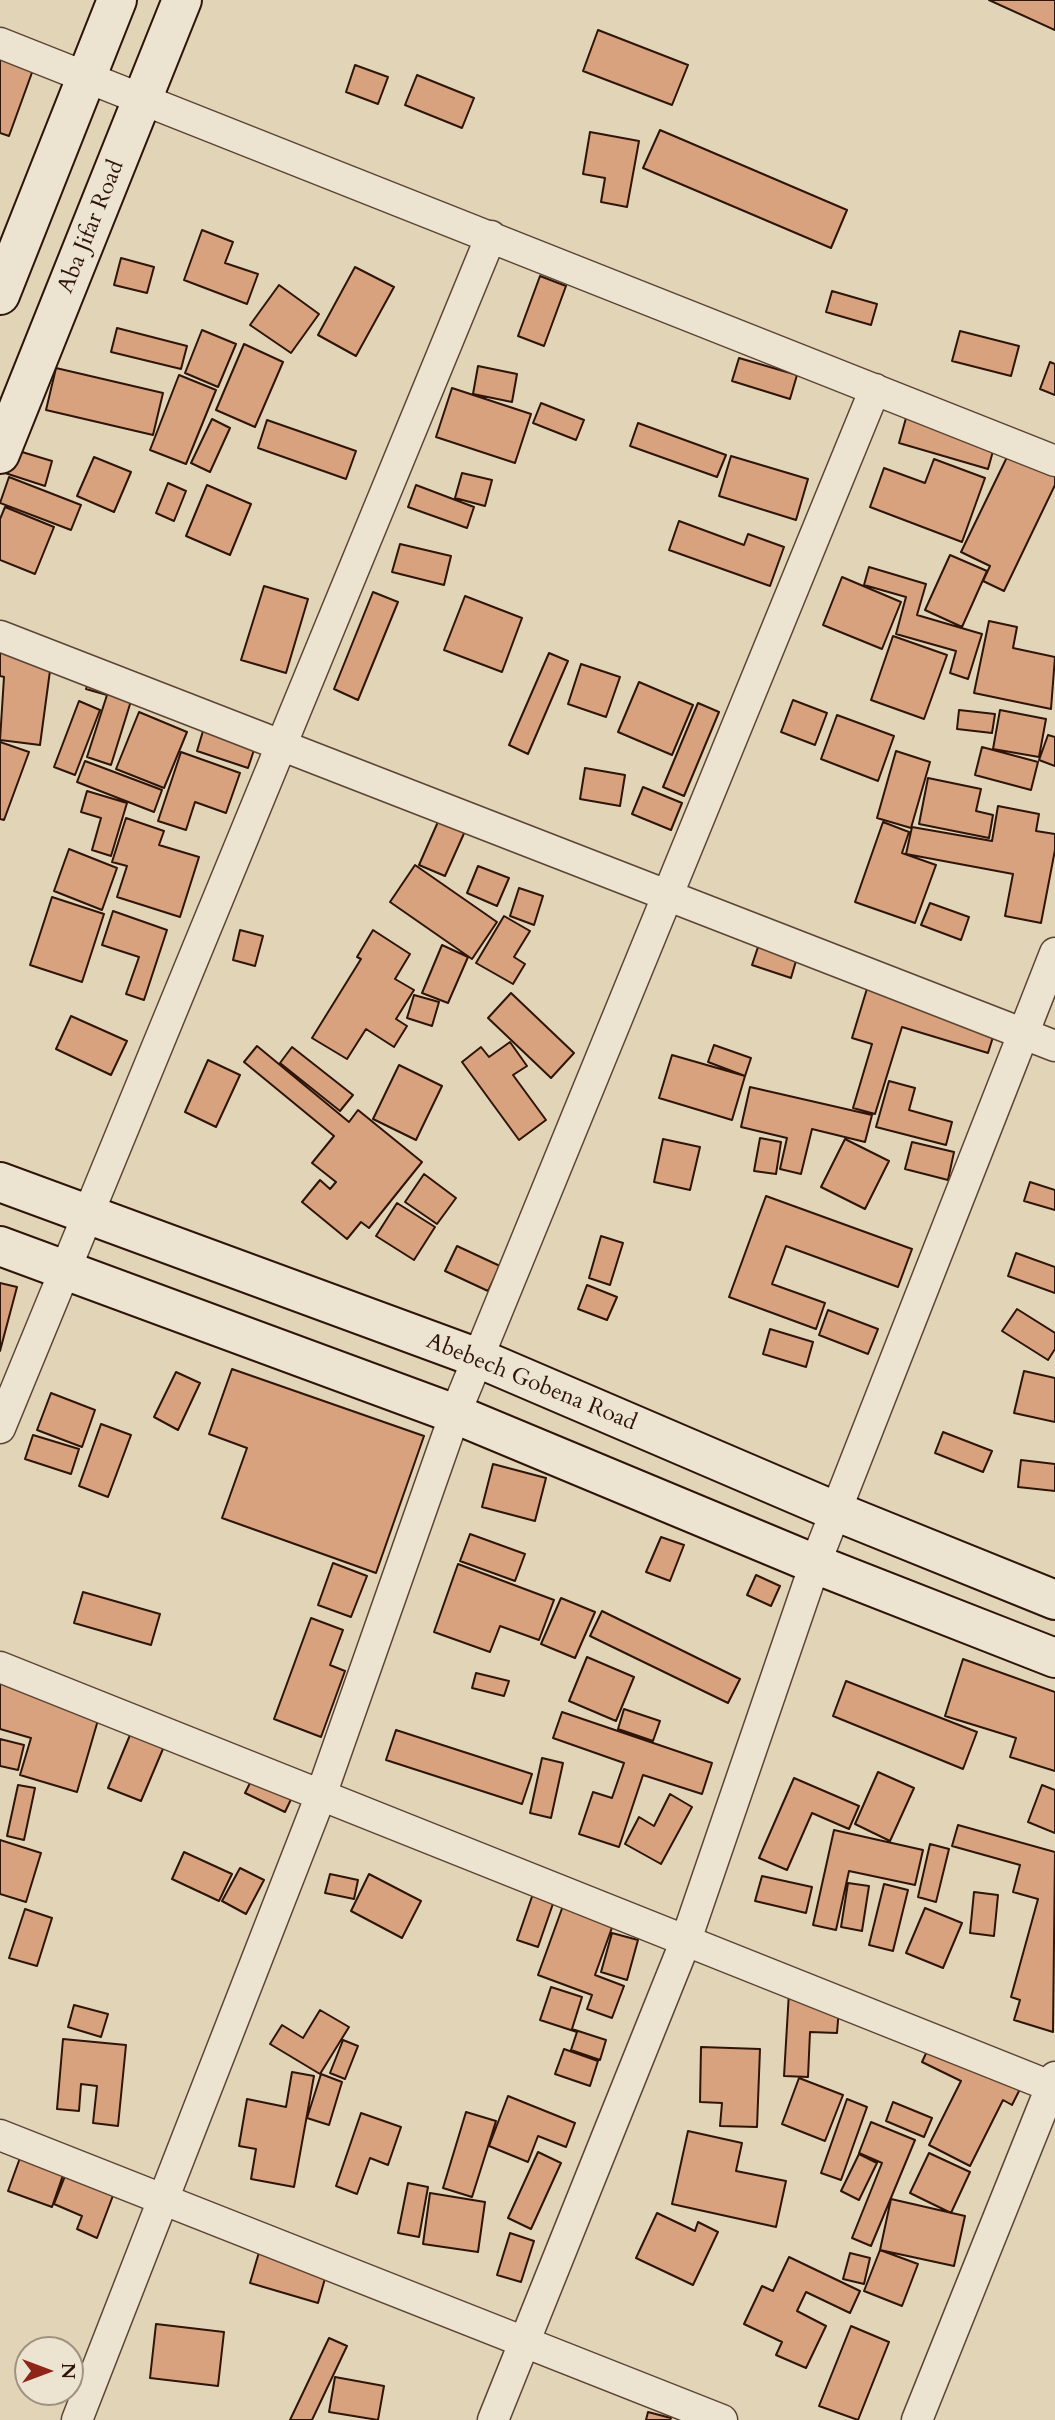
<!DOCTYPE html>
<style>
body{margin:0}
#map{position:relative;width:1055px;height:2420px;overflow:hidden;background:#e2d5b7;font-family:Cardo,serif}
canvas{display:block}
.north{position:absolute;left:14px;top:2336px;width:70px;height:70px;box-sizing:border-box;background:#ece4d0;border:2px solid #a09180;border-radius:50%;rotate:90deg;font-size:19px;font-weight:700;line-height:28px;text-align:center;color:#2e1409}
.north::after{content:'';display:block;margin:auto;width:24px;height:32px;background:#8f2418;clip-path:polygon(50% 0,100% 100%,50% 72%,0 100%)}
</style>
<div id="map">
<canvas width="1055" height="2420"></canvas>
<div class="north">N</div>
</div>
<script>
const context = document.querySelector('canvas').getContext('2d');
context.lineJoin = 'round';
function fillPath(path, color) { context.fillStyle = color; context.fill(path, 'evenodd'); }
function strokePath(path, color, width, dash) { context.strokeStyle = color; context.lineWidth = width; context.lineCap = dash ? 'butt' : 'round'; context.setLineDash(dash || []); context.stroke(path); }
function label(font, color, halo, rows, align = 'center') {
  context.font = font + ' Cardo,serif'; context.lineWidth = 6; context.setLineDash([]); context.textBaseline = 'middle'; context.strokeStyle = halo; context.fillStyle = color; for (const [text, x, y, turn = 0] of rows) {
    context.save(); context.translate(x, y); context.rotate((+turn || 0) * Math.PI / 180); context.textAlign = isNaN(turn) ? turn : align; if (halo) context.strokeText(text, 0, 0); context.fillText(text, 0, 0); context.restore();
  }
}
const building = new Path2D(`
 M989 0H1055V30Z
 M598 30 688 65 672 105 583 71Z
 M0 55 34 67 9 136 0 133Z
 M355 65 388 77 378 104 346 92Z
 M417 75 474 98 462 128 405 105Z
 M660 130 847 210 831 248 643 168Z
 M590 132 639 141 627 207 601 202 605 178 583 174Z
 M202 230 233 242 225 263 258 274 247 304 184 280Z
 M121 258 154 267 147 293 114 285Z
 M355 267 394 287 356 356 318 335Z
 M540 276 566 286 544 346 518 336Z
 M279 285 319 314 291 353 250 325Z
 M832 291 877 304 871 325 826 312Z
 M117 328 187 346 181 369 111 352Z
 M202 330 236 344 218 387 185 373Z
 M960 331 1019 346 1011 376 952 361Z
 M244 344 283 362 255 427 216 410Z
 M739 358 797 375 790 399 732 381Z
 M1050 362 1055 364V395L1040 389Z
 M478 366 517 374 512 402 473 394Z
 M56 368 163 393 153 435 46 410Z
 M179 375 216 390 186 464 150 450Z
 M452 388 531 414 515 463 436 437Z
 M541 403 584 420 576 440 533 423Z
 M906 418 995 444 988 469 899 443Z
 M212 419 230 428 210 472 191 463Z
 M267 420 356 451 346 479 258 448Z
 M638 423 726 455 717 477 630 446Z
 M12 449 52 461 45 486 5 473Z
 M1009 453 1055 476V485L1004 591 983 581 990 566 961 552Z
 M731 456 808 479 796 520 719 496Z
 M94 457 131 472 114 512 77 496Z
 M934 459 985 478 962 542 870 507 884 468 925 483Z
 M462 473 492 480 485 506 455 498Z
 M9 477 81 505 71 530 0 503Z
 M168 483 186 491 174 521 156 513Z
 M207 485 251 504 230 555 186 536Z
 M416 485 474 507 467 528 408 507Z
 M5 507 54 527 35 574 0 560V519Z
 M679 521 744 545 748 534 784 547 770 586 669 550Z
 M400 544 451 556 444 585 392 572Z
 M950 555 987 571 962 627 925 610Z
 M869 567 926 584 917 615 982 634 968 679 950 673 956 651 896 634 906 597 864 585Z
 M842 577 901 602 882 649 823 625Z
 M264 586 308 599 286 673 241 660Z
 M373 592 398 602 358 700 334 689Z
 M465 596 522 618 502 672 444 650Z
 M989 621 1017 627 1013 648 1055 657 1051 709 974 693Z
 M0 633 54 641 40 745 0 740 4 677 0 676Z
 M893 636 947 655 924 719 871 700Z
 M549 653 568 661 528 754 509 745Z
 M581 664 620 677 606 717 568 704Z
 M92 672 136 685 111 765 87 757 107 695 86 689Z
 M639 682 693 705 672 755 618 732Z
 M793 700 827 713 815 745 781 732Z
 M79 701 100 710 75 775 54 767Z
 M698 703 719 712 684 796 663 787Z
 M959 710 995 714 992 733 957 729Z
 M1000 710 1046 719 1039 757 993 749Z
 M209 711 261 729 248 768 197 751Z
 M139 712 187 732 164 788 116 769Z
 M837 715 894 736 878 781 821 759Z
 M1048 735 1055 737V766L1039 760Z
 M0 742 29 752 4 820 0 819Z
 M982 747 1038 762 1031 790 975 775Z
 M896 751 930 762 911 828 877 818Z
 M181 752 240 773 226 813 195 802 186 830 158 821Z
 M85 761 162 790 154 812 77 782Z
 M585 768 625 775 620 806 580 799Z
 M928 778 981 789 976 811 993 815 989 838 919 824Z
 M643 787 682 803 671 830 632 814Z
 M87 791 127 803 111 856 92 850 101 818 81 812Z
 M448 799 474 811 445 876 419 865Z
 M998 806 1039 814 1036 831 1055 834V850L1041 923 1005 916 1013 874 906 854 912 827 992 841Z
 M126 818 164 831 159 845 199 857 180 917 117 897 127 866 112 862Z
 M883 822 909 832 902 853 936 865 915 923 855 902Z
 M69 849 117 868 102 910 54 891Z
 M415 865 497 922 472 959 390 902Z
 M478 866 509 878 497 906 467 893Z
 M519 888 543 896 534 925 510 916Z
 M52 897 104 914 82 982 30 965Z
 M930 903 969 917 961 940 921 925Z
 M113 911 167 930 144 1000 126 994 139 957 102 945Z
 M504 916 530 931 514 957 525 964 513 984 476 963Z
 M240 930 263 936 255 966 233 960Z
 M373 930 410 954 395 979 414 990 396 1019 407 1026 394 1047 366 1029 347 1059 312 1038 361 959 357 957Z
 M762 935 800 947 791 978 752 965Z
 M442 945 468 957 448 1003 422 993Z
 M869 982 998 1021 988 1053 902 1027 875 1114 853 1108 872 1044 852 1038Z
 M511 993 574 1053 551 1078 488 1018Z
 M414 995 439 1002 432 1026 407 1018Z
 M71 1016 127 1041 111 1075 56 1049Z
 M510 1042 527 1066 513 1075 546 1120 519 1140 462 1062 481 1047 489 1057Z
 M714 1045 751 1058 745 1076 708 1062Z
 M257 1046 349 1122 358 1110 422 1162 369 1228 361 1222 347 1239 302 1202 320 1180 330 1189 336 1182 312 1163 334 1136 244 1062Z
 M292 1047 353 1095 340 1111 280 1063Z
 M672 1055 745 1076 732 1120 659 1098Z
 M208 1060 240 1075 216 1127 185 1112Z
 M399 1065 442 1086 416 1140 373 1119Z
 M889 1081 915 1088 909 1110 952 1122 946 1145 876 1127Z
 M750 1087 872 1115 865 1142 812 1129 801 1174 780 1169 787 1138 741 1127Z
 M760 1138 781 1142 776 1174 754 1171Z
 M663 1139 700 1147 690 1190 654 1182Z
 M845 1139 889 1161 865 1209 821 1187Z
 M912 1142 954 1152 948 1180 905 1169Z
 M424 1174 456 1198 437 1224 405 1202Z
 M1030 1182 1055 1190V1210L1024 1201Z
 M766 1196 912 1249 898 1287 786 1246 772 1284 825 1303 816 1329 729 1297Z
 M397 1203 435 1227 414 1260 376 1236Z
 M601 1236 623 1243 610 1285 589 1278Z
 M457 1246 500 1266 488 1291 445 1271Z
 M1016 1253 1055 1267V1293L1008 1276Z
 M0 1283 17 1287 0 1351Z
 M587 1285 617 1297 607 1320 578 1309Z
 M1017 1309 1055 1333V1349L1048 1360 1002 1331Z
 M828 1310 878 1329 868 1354 819 1335Z
 M770 1329 813 1342 806 1367 763 1354Z
 M232 1369 424 1436 376 1573 222 1518 247 1448 209 1434Z
 M1024 1371 1055 1378V1422L1014 1413Z
 M176 1372 200 1383 178 1430 154 1417Z
 M51 1393 95 1410 82 1447 37 1430Z
 M101 1424 131 1435 108 1497 79 1486Z
 M943 1432 992 1451 983 1472 935 1453Z
 M33 1435 79 1449 71 1474 25 1459Z
 M1021 1460 1055 1464V1491L1018 1487Z
 M493 1464 546 1478 535 1521 482 1507Z
 M470 1534 525 1554 515 1581 460 1561Z
 M661 1537 684 1545 670 1581 646 1572Z
 M333 1563 367 1576 351 1617 318 1605Z
 M458 1564 554 1600 539 1640 500 1626 490 1652 434 1632Z
 M756 1575 780 1586 771 1606 747 1595Z
 M83 1592 160 1614 151 1645 74 1623Z
 M561 1598 595 1612 575 1658 541 1644Z
 M602 1611 740 1679 728 1703 590 1636Z
 M311 1618 343 1630 330 1665 345 1671 321 1737 274 1719Z
 M587 1657 634 1677 616 1721 569 1701Z
 M963 1659 1055 1692V1771L1010 1757 1016 1738 945 1716Z
 M0 1671 103 1703 77 1792 20 1775 31 1738 0 1729Z
 M476 1673 509 1681 504 1696 472 1688Z
 M846 1681 977 1732 963 1769 833 1716Z
 M624 1709 660 1721 653 1741 618 1729Z
 M562 1712 712 1763 702 1794 643 1775 619 1847 579 1834 593 1792 612 1798 624 1763 553 1738Z
 M135 1723 168 1737 141 1801 108 1788Z
 M396 1730 532 1774 522 1804 386 1760Z
 M0 1739 24 1745 18 1770 0 1766Z
 M542 1758 563 1763 551 1818 530 1813Z
 M878 1772 914 1788 890 1841 855 1824Z
 M255 1773 294 1793 285 1812 245 1793Z
 M794 1778 859 1806 849 1829 812 1813 787 1870 759 1858Z
 M18 1785 35 1788 24 1840 7 1836Z
 M1042 1785 1055 1790V1833L1028 1822Z
 M670 1794 692 1807 661 1864 625 1844 639 1817 654 1826Z
 M958 1825 1055 1852 1053 2032 1014 2020 1020 2000 1011 1997 1038 1899 1013 1892 1020 1865 952 1846Z
 M834 1830 923 1850 915 1885 849 1871 836 1930 813 1925Z
 M0 1840 41 1853 26 1902 0 1894Z
 M930 1844 949 1849 936 1902 918 1897Z
 M184 1852 232 1874 219 1901 172 1879Z
 M240 1868 264 1880 246 1914 222 1901Z
 M330 1874 358 1880 354 1899 325 1893Z
 M369 1874 421 1901 402 1938 351 1911Z
 M762 1876 812 1887 806 1913 755 1901Z
 M848 1883 869 1886 862 1931 841 1927Z
 M884 1884 908 1890 893 1951 869 1945Z
 M535 1888 556 1895 538 1947 517 1940Z
 M974 1892 998 1895 994 1936 970 1933Z
 M564 1903 614 1922 595 1975 624 1986 612 2018 587 2009 592 1995 538 1975Z
 M925 1908 962 1923 943 1968 906 1953Z
 M25 1909 52 1918 37 1966 9 1958Z
 M612 1933 638 1940 627 1980 601 1972Z
 M551 1987 582 1997 572 2029 606 2040 600 2060 571 2050 577 2032 540 2020Z
 M789 1992 840 1995 837 2033 810 2032 808 2077 784 2076Z
 M74 2005 108 2014 101 2037 68 2027Z
 M320 2010 349 2027 320 2074 270 2044 282 2025 303 2038Z
 M934 2036 1024 2081 1012 2105 1003 2100 970 2166 929 2145 961 2081 922 2062Z
 M63 2039 126 2045 118 2126 93 2123 97 2086 81 2084 79 2111 57 2109Z
 M343 2040 358 2046 345 2079 330 2073Z
 M701 2047 760 2049 757 2127 720 2126 722 2103 700 2102Z
 M564 2049 598 2061 590 2086 555 2074Z
 M292 2072 314 2076 294 2187 251 2179 256 2149 239 2146 247 2099 286 2107Z
 M321 2074 342 2082 329 2125 307 2118Z
 M799 2078 843 2095 825 2141 782 2124Z
 M508 2096 575 2123 566 2147 538 2136 528 2162 489 2146Z
 M847 2099 867 2107 841 2180 821 2173Z
 M893 2102 932 2118 924 2137 886 2121Z
 M466 2112 496 2121 472 2197 443 2188Z
 M361 2113 401 2127 388 2165 370 2158 357 2194 336 2186Z
 M871 2122 915 2140 871 2246 852 2238 882 2163 859 2153Z
 M688 2131 742 2143 736 2171 786 2181 776 2227 672 2204Z
 M29 2133 72 2149 52 2207 8 2191Z
 M538 2152 561 2163 531 2229 508 2218Z
 M929 2153 970 2172 951 2213 910 2193Z
 M859 2154 877 2163 859 2200 841 2191Z
 M69 2166 117 2185 97 2238 77 2229 82 2216 54 2204Z
 M408 2183 428 2187 419 2237 398 2233Z
 M430 2193 485 2202 478 2252 423 2244Z
 M891 2199 965 2216 954 2266 880 2250Z
 M657 2213 695 2231 698 2222 718 2232 693 2285 636 2258Z
 M510 2233 534 2241 521 2282 497 2275Z
 M262 2242 330 2261 318 2303 250 2283Z
 M880 2250 918 2264 902 2306 864 2291Z
 M850 2253 870 2258 864 2284 843 2279Z
 M789 2257 860 2291 850 2313 806 2292 797 2311 826 2326 806 2368 776 2355 782 2342 744 2324 762 2286 773 2291Z
 M156 2324 224 2332 218 2386 150 2378Z
 M851 2326 889 2342 858 2420 819 2406Z
 M329 2338 347 2346 312 2420H290Z
 M335 2377 384 2386 378 2420 329 2412Z
 M648 2412 671 2418 670 2420H646Z`);
fillPath(building, '#d7a27d');
strokePath(building, '#2e1409', 2);
const street = new Path2D(`
 M0 43 1055 461
 M0 636 1055 1046
 M0 1428 491 236
 M0 1667 1055 2088
 M0 2135 722 2420
 M77 2420 321 1795 455 1414 875 389
 M493 2420 686 1940 815 1564 1055 953
 M917 2420 1055 2077`);
const secondary = new Path2D(`
 M0 295 117 0
 M0 454 182 0
 M0 1182 478 1358 835 1511 1055 1600
 M0 1246 455 1414 815 1564 1055 1658`);
strokePath(street, '#5b4434', 33);
strokePath(secondary, '#2e1409', 42);
strokePath(street, '#ece4d0', 30);
strokePath(secondary, '#ece4d0', 38);
label('23px', '#2e1409', '#ece4d0', [
 ["Aba Jifar Road",92,227,-68],
 ["Abebech Gobena Road",531,1383,22]
]);
</script>
